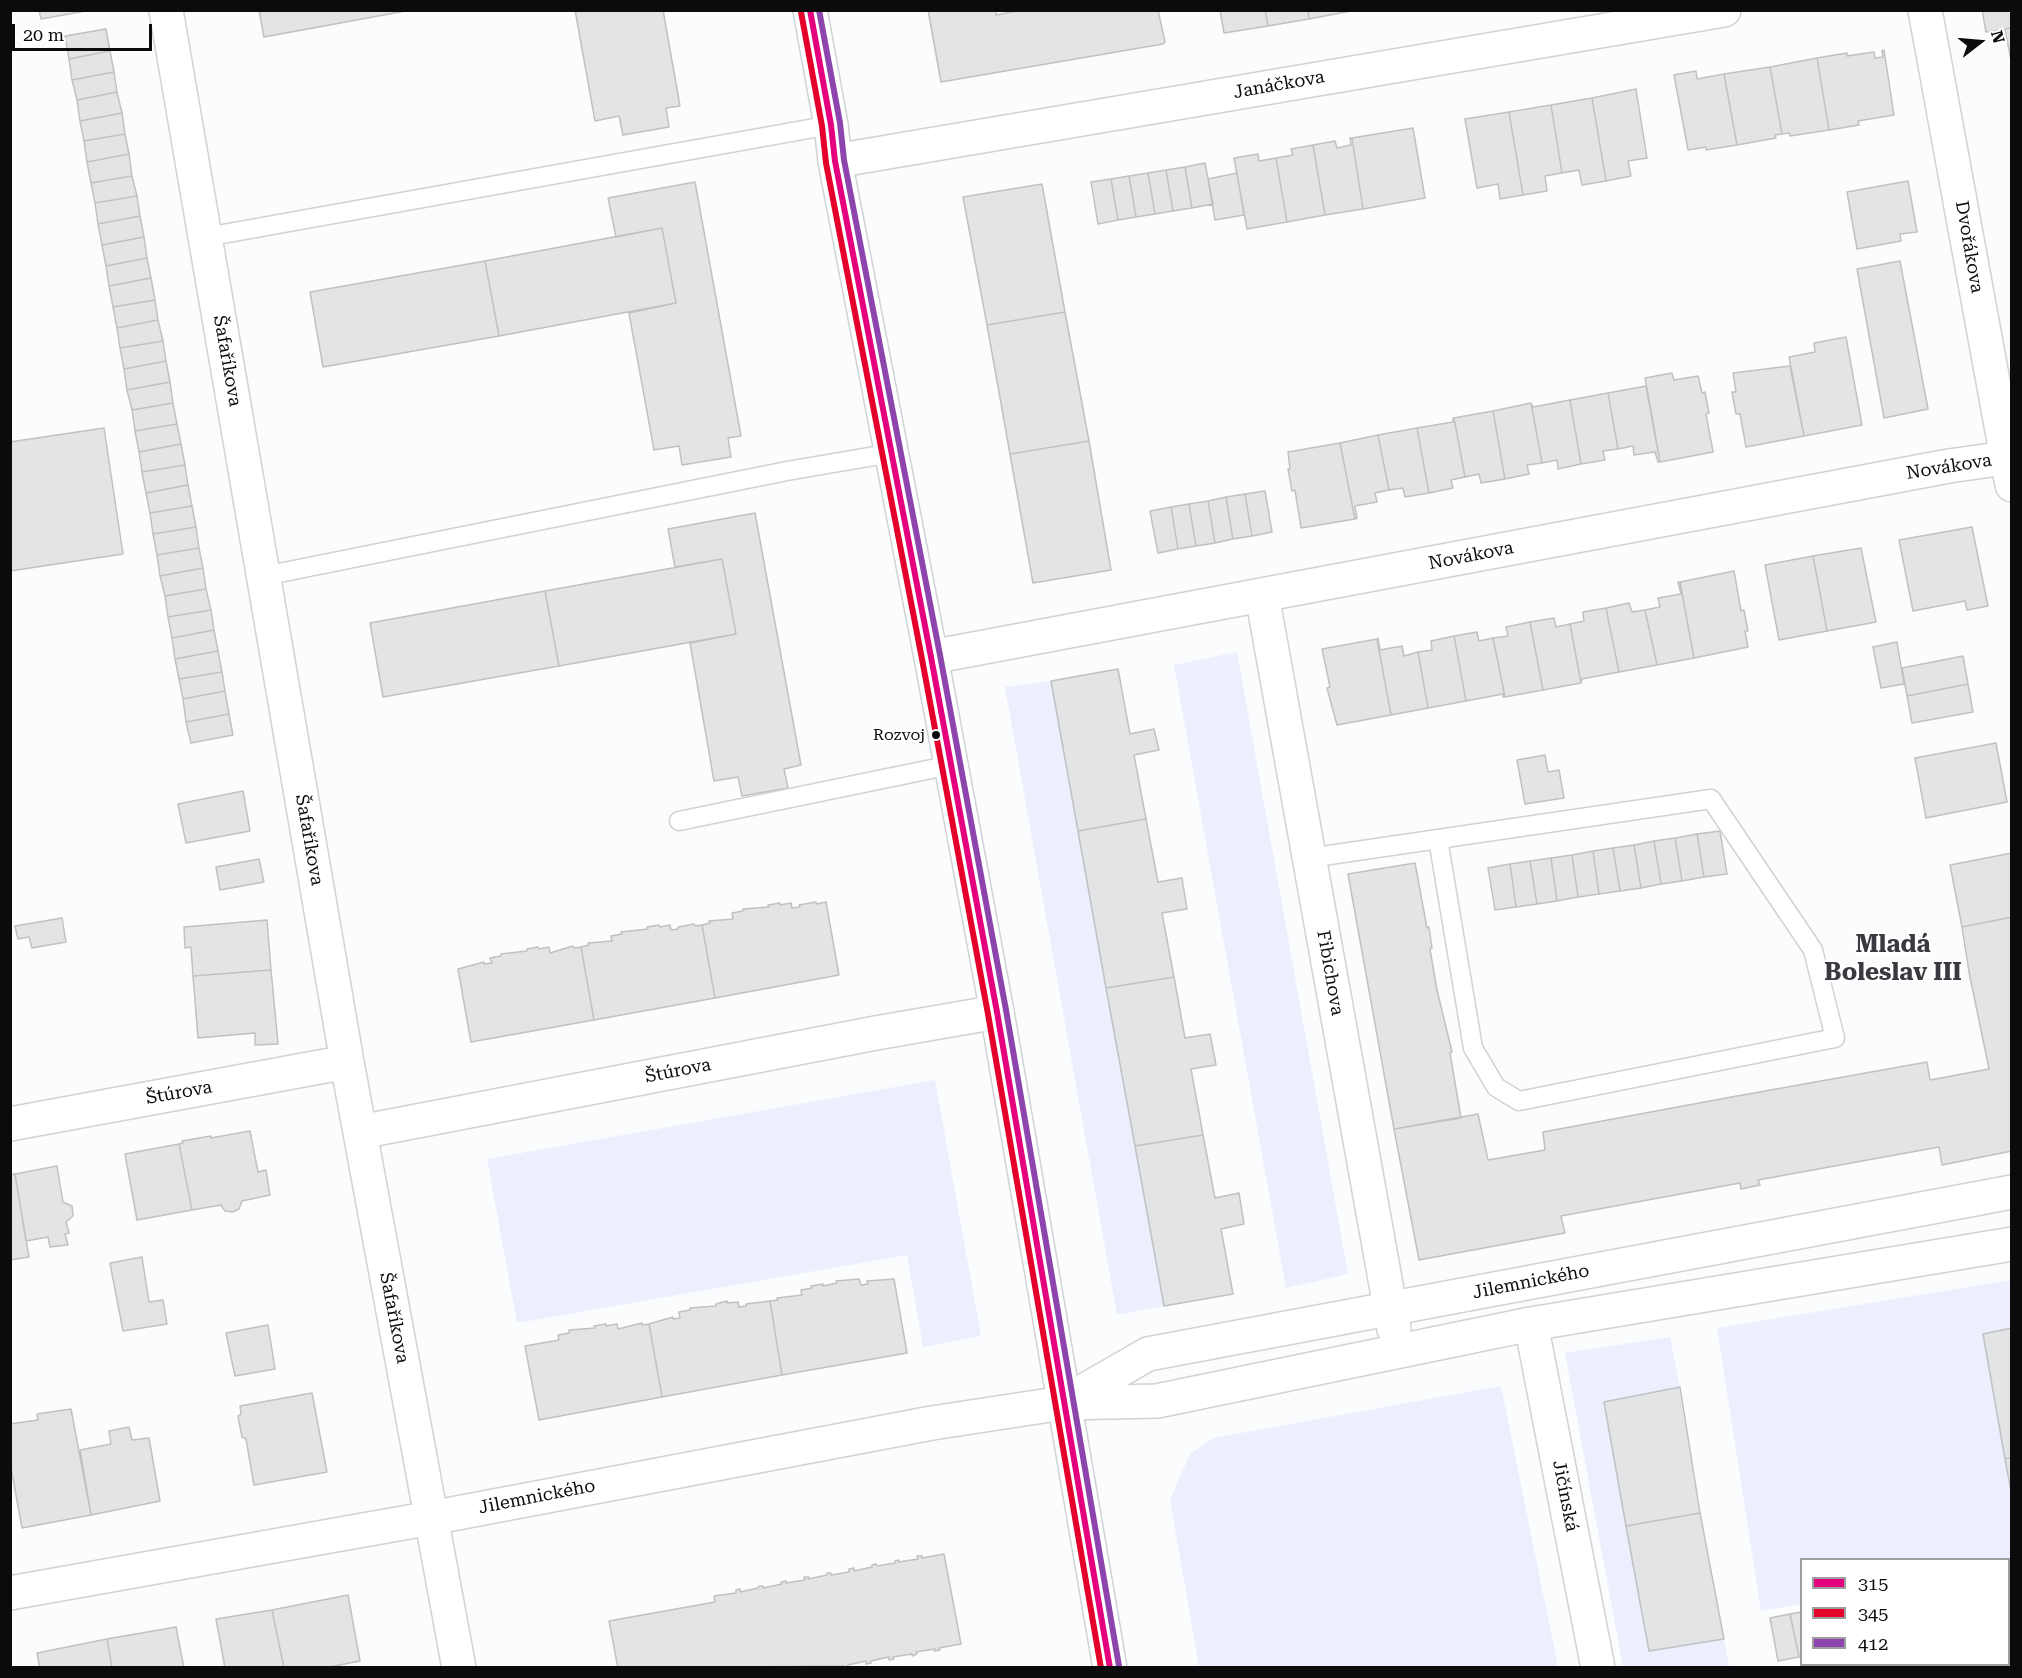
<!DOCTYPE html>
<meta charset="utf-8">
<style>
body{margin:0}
#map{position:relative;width:2022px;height:1678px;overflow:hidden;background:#fbfcfd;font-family:"Roboto Serif",serif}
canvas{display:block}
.frame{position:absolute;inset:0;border:12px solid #0b0b0e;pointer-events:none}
.legend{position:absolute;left:1800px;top:1558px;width:210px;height:108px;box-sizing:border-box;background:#fff;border:2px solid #9d9d9f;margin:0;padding:8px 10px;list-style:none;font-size:18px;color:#0b0b0e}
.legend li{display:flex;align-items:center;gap:12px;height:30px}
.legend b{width:30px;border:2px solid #9d9d9f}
.north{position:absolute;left:1950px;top:12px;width:60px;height:60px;-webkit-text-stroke:4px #fff;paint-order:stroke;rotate:74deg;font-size:16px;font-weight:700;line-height:24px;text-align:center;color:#0b0b0e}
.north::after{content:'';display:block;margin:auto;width:21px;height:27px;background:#0b0b0e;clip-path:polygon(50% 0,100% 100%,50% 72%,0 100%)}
.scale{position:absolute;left:12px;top:24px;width:140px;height:27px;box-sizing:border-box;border:3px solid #0b0b0e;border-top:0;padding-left:8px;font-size:18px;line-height:21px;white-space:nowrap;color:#0b0b0e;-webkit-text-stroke:4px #fff;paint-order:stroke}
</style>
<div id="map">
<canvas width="2022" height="1678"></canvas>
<div class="frame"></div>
<ul class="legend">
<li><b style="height:8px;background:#e5007d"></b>315</li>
<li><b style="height:8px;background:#e4002b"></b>345</li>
<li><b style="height:8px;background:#8e44ad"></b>412</li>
</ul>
<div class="north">N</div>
<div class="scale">20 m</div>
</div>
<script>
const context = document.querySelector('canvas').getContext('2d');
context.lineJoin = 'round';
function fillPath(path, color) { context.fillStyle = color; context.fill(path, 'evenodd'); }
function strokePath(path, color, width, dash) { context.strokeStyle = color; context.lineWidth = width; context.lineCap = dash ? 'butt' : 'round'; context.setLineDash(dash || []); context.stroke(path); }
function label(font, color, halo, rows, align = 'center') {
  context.font = font + ' "Roboto Serif",serif'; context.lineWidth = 4.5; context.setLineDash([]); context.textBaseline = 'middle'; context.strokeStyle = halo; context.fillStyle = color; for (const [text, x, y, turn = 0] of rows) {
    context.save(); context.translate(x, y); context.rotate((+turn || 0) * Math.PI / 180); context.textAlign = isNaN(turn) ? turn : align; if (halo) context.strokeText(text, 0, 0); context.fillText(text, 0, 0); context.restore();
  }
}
fillPath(new Path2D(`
 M1237 652 1348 1274 1286 1288 1174 665Z
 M1051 681 1164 1306 1117 1315 1005 687Z
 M935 1080 981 1336 923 1347 907 1255 517 1323 487 1159Z
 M2011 1280V1328L1983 1334 2011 1497V1654H2009L2008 1560H1802L1801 1604 1761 1611 1717 1328Z
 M1670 1337 1680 1387 1604 1402 1649 1650 1724 1639 1729 1667H1623L1565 1353Z
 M1501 1386 1558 1667H1199L1170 1500 1190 1454 1213 1438Z`), '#eceffe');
const building = new Path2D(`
 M39 10H91L41 19Z
 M259 10H411L264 37Z
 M575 10H663L680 106 666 108 669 127 623 135 619 116 595 121Z
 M928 10H996V15L1021 10H1158L1165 42 1163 44 941 82Z
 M1220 10H1265L1268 26 1224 33Z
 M1265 10H1308L1309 19 1268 26Z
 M1308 10H1351V11L1309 19Z
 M1982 10H2012V28L1986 32Z
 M2012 28V66L2005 29Z
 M106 29 110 51 69 59 65 36Z
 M1884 50 1894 115 1858 121 1859 125 1829 130 1817 58 1847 53V56L1874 52 1875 58 1883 57 1882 51Z
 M110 51 114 72 72 80 69 59Z
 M1817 58 1829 130 1790 136 1789 133 1782 134 1770 67Z
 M1770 67 1782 134 1775 135 1776 138 1737 145 1724 74Z
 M1696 71 1697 79 1724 74 1737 145 1706 150V147L1688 150 1674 75Z
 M114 72 117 92 77 100 72 80Z
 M1636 89 1647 158 1628 161 1631 176 1606 181 1592 98Z
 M117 92 122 113 80 121 77 100Z
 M1592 98 1606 181 1582 185 1579 170 1562 173 1551 105Z
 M1551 105 1562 173 1545 176 1547 191 1523 195 1509 112Z
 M1509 112 1523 195 1500 199 1498 184 1477 188 1465 119Z
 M122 113 125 134 84 141 80 121Z
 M1413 128 1425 198 1363 209 1352 138Z
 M125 134 129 154 87 162 84 141Z
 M1350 138H1352L1363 209 1325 215 1313 145 1335 141 1337 148 1351 145Z
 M1313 145 1325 215 1287 222 1276 158 1293 155 1291 149Z
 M129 154 132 176 91 183 87 162Z
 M1258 154 1259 161 1276 158 1287 222 1247 229 1234 158Z
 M1205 163 1213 204 1192 208 1185 167Z
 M1185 167 1192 208 1173 211 1166 170Z
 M1166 170 1173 211 1155 214 1148 173Z
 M1148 173 1155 214 1136 217 1129 176Z
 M1237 173 1244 215 1215 220 1208 179Z
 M132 176 137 196 95 203 91 183Z
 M1129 176 1136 217 1118 220 1111 179Z
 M1111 179 1118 220 1098 224 1091 182Z
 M1908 181 1917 232 1900 234 1901 241 1857 249 1847 192Z
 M695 182 741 436 728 438 731 457 682 465 679 446 654 450 629 313 676 303 662 228 616 237 608 198Z
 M1042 184 1065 312 987 325 963 197Z
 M137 196 140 216 98 224 95 203Z
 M140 216 144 237 102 245 98 224Z
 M662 228 676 303 499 336 485 261Z
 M144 237 147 258 106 266 102 245Z
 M147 258 151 278 109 286 106 266Z
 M485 261 499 336 323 367 310 292Z
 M1900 261 1928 409 1884 418 1857 269Z
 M151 278 155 300 113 307 109 286Z
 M155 300 158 320 117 328 113 307Z
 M1065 312 1089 441 1010 454 987 325Z
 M158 320 163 341 120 348 117 328Z
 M1846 337 1862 425 1804 436 1789 357 1815 352 1814 343Z
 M163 341 166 361 124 369 120 348Z
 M166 361 170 382 127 390 124 369Z
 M1790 366 1804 436 1746 447 1740 414H1736L1732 392H1736L1733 373Z
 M1672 373 1674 380 1698 376 1702 393 1705 392 1709 413 1706 414 1713 452 1660 462 1645 378Z
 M170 382 173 403 132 410 127 390Z
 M1646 386 1660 462H1658L1655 452 1634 455 1633 446 1618 449 1608 393Z
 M1608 393 1618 449 1603 451 1605 460 1581 464 1570 400Z
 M1570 400 1581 464 1558 469 1557 460 1542 463 1531 403 1533 407Z
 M173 403 177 424 135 431 132 410Z
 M1531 403 1542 463 1527 465 1529 474 1505 479 1493 411Z
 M1493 411 1505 479 1481 483 1479 474 1465 477 1454 418Z
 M1453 418H1454L1465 477 1451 480 1453 488 1429 493 1417 428 1453 422Z
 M177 424 181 444 139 452 135 431Z
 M104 428 123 554 10 571V442Z
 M1417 428 1429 493 1405 497 1403 488 1389 490 1378 435Z
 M1378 435 1389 490 1375 493 1377 502 1355 506 1357 518 1355 519 1340 443Z
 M1089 441 1111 570 1033 583 1010 454Z
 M1340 443 1355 519 1301 528 1295 490 1292 491 1288 469H1290L1288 452Z
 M181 444 185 465 142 472 139 452Z
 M185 465 188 485 146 493 142 472Z
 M188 485 192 506 150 513 146 493Z
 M1265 491 1272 532 1252 536 1245 494Z
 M1245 494 1252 536 1233 539 1226 497Z
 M1226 497 1233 539 1215 543 1208 501Z
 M1208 501 1215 543 1196 546 1189 504Z
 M1189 504 1196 546 1178 549 1171 507Z
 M192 506 196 527 153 534 150 513Z
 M1171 507 1178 549 1158 553 1150 511Z
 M755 513 801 765 784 769 788 788 742 796 738 777 714 781 690 643 736 634 722 559 675 567 668 529Z
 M196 527 199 548 157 555 153 534Z
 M1972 527 1988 606 1967 610 1965 601 1913 611 1899 540Z
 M199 548 203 568 160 576 157 555Z
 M1861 548 1876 622 1827 631 1813 556Z
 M1813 556 1827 631 1779 640 1765 565Z
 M722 559 736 634 559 666 545 591Z
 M203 568 206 589 165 596 160 576Z
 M1734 571 1741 611 1744 610 1748 631H1745L1748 647 1694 658 1680 582Z
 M1678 582H1680L1694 658 1657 665 1645 610 1660 607 1658 598 1681 594Z
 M206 589 211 610 168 617 165 596Z
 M545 591 559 666 383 697 370 623Z
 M1629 603 1632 612 1645 610 1657 665 1619 672 1606 608Z
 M1606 608 1619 672 1582 679 1581 683 1570 624 1584 621 1583 612Z
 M211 610 214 630 172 638 168 617Z
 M1554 618 1556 627 1570 624 1581 683 1543 690 1530 622Z
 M1530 622 1543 690 1505 697 1493 638 1508 636 1506 627Z
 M214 630 218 651 175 659 172 638Z
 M1477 632 1479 641 1493 638 1505 697H1503V694L1466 701 1454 636Z
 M1454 636 1466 701 1428 708 1418 652 1432 650 1431 641Z
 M1378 638 1380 650 1402 646 1404 656 1418 652 1428 708 1391 715 1377 639Z
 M1377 639 1391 715 1337 725 1327 688 1330 687 1322 649Z
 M1897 642 1904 684 1881 688 1873 647Z
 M218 651 222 672 179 679 175 659Z
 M1963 656 1968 684 1907 696 1902 668Z
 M1118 669 1130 734 1154 729 1159 750 1134 755 1146 819 1078 831 1051 681Z
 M222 672 225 691 183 699 179 679Z
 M1968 684 1973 712 1912 723 1907 696Z
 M225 691 229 714 186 722 183 699Z
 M229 714 233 735 191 743 186 722Z
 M1996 743 2007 802 1926 818 1915 758Z
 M1545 755 1548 772 1559 770 1564 798 1525 804 1517 760Z
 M243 791 250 831 186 843 178 804Z
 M1146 819 1158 882 1182 878 1187 909 1162 913 1174 977 1106 988 1078 831Z
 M1720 831 1727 874 1704 877 1697 834Z
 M1697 834 1704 877 1682 881 1675 838Z
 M1675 838 1682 881 1661 884 1654 841Z
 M1654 841 1661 884 1641 888 1634 845Z
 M1634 845 1641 888 1620 891 1613 848Z
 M1613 848 1620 891 1599 894 1593 851Z
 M1593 851 1599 894 1578 897 1572 855Z
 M2012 853V917L1962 927 1950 865Z
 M1572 855 1578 897 1557 901 1551 858Z
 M1551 858 1557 901 1537 904 1530 861Z
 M259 859 264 882 220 890 216 867Z
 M1530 861 1537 904 1516 907 1510 864Z
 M1415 863 1427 928 1429 927 1432 948 1430 949 1437 990 1452 1052 1450 1053 1461 1118 1394 1129 1348 874Z
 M1510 864 1516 907 1495 910 1488 868Z
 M816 902V904L826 902 839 975 715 998 702 925 710 923 709 921 733 919 732 913 743 911V909L769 907 768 905 780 903V905L791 903 792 908 800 907 799 905Z
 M2012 917V1151L1942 1165 1939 1147 1758 1180 1760 1185 1741 1189 1740 1183 1561 1216 1565 1233 1419 1260 1394 1129 1478 1114 1488 1160 1545 1150 1543 1132 1726 1098 1927 1062 1930 1080 1989 1069 1969 972 1962 927Z
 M62 918 66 942 32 948 29 937 18 939 15 926Z
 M267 920 271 970 193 976 191 947 185 948 184 927Z
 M694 924 695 926 702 925 715 998 594 1020 581 947 589 945 588 943 612 941 611 936 622 934 621 932 648 929 647 927 659 925 660 927 670 925 671 930 678 929V927Z
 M573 946 574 948 581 947 594 1020 471 1042 458 969 484 962V964L492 963 490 958 501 956V954L527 951V949L538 947 539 949 549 947 550 953Z
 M271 970 278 1044 255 1045V1033L198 1038 193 976Z
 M1174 977 1185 1038 1210 1034 1216 1065 1191 1069 1203 1135 1135 1146 1106 988Z
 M250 1131 258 1172 266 1170 270 1195 242 1201 239 1209 233 1212 225 1211 221 1205 192 1210 179 1144 183 1143 182 1141 211 1136V1138Z
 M1203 1135 1215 1198 1239 1193 1244 1224 1221 1229 1233 1294 1164 1306 1135 1146Z
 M179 1144 192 1210 137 1220 125 1154Z
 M57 1166 63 1202 72 1206 73 1216 66 1222 69 1233 65 1234 68 1245 50 1247 48 1237 26 1241 15 1174Z
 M15 1174 29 1257 10 1260V1175Z
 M142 1257 149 1302 163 1300 167 1324 123 1331 110 1263Z
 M859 1279 861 1285 868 1284 867 1281 894 1279 907 1353 782 1375 770 1301 778 1300 777 1298 802 1295 801 1290 812 1288 811 1286 823 1284V1286L837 1283 836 1281Z
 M727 1301V1303L738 1302 739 1307 746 1306V1304L770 1301 782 1375 662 1397 649 1324 673 1317V1319L680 1318 679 1312 690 1310V1308L716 1306V1304Z
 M642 1323V1325L649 1324 662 1397 539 1420 525 1346 559 1340 558 1335 569 1333V1330L595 1328 594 1326 606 1324V1326L617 1324 618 1329Z
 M268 1325 275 1369 235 1376 226 1333Z
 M2012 1328V1457L2005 1459 1983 1334Z
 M1680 1387 1700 1513 1626 1526 1604 1402Z
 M312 1393 327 1472 254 1485 246 1439 242 1437 238 1416 241 1414 240 1406Z
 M71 1409 91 1515 22 1528 10 1462V1424L38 1420 37 1414Z
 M129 1427 132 1440 149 1438 160 1501 91 1515 80 1450 111 1444 109 1431Z
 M2012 1457V1497L2005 1459Z
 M1700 1513 1724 1639 1649 1651 1626 1526Z
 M944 1554 961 1644 939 1648 940 1650 934 1651 935 1649 916 1652 917 1654 912 1656V1654L893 1657 894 1659 889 1660V1657L871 1661V1663L866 1664V1661L848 1665V1668L843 1666 618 1668 609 1621 715 1602 714 1596 736 1593V1590L740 1589V1592L758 1588 759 1586H763V1588L782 1584 781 1582 786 1581V1583L805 1580 804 1577H809L808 1579 827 1575V1573H831V1575L849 1572V1569L854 1568V1571L872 1567V1565L876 1564 877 1566 895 1563V1561L899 1560V1562L918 1559 917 1556H922V1558Z
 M348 1595 360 1661 324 1668H284L272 1610Z
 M272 1610 284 1668H225L216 1619Z
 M1802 1612V1657H1799L1790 1614Z
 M1790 1614 1799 1657 1778 1661 1770 1618Z
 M176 1627 184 1668H112L107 1639Z
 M107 1639 112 1668H40L37 1653Z`);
fillPath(building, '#e3e4e6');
strokePath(building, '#c0c1c2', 1.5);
const service = new Path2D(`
 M206 237 831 125
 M264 576 787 471 892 453
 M679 821 951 765
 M1309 858 1711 799 1813 950 1835 1038 1519 1101 1496 1087 1473 1048 1438 839`);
const minor = new Path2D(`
 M166 10 347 1062 459 1668
 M1925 10 2012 485
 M835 161 1724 10
 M1262 595 1394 1329
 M931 657 1949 466 2012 457
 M10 1124 347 1062
 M360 1132 876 1033 997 1012
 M1531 1324 1598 1668
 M1066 1401 1148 1354 2012 1192
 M10 1593 431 1518 932 1423 1063 1403 1157 1401 1531 1324 2012 1244`);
const tertiary = new Path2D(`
 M810 10 831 125 835 161 931 657 997 1012 1110 1668`);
strokePath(service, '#d1d2d4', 21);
strokePath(minor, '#d1d2d4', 36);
strokePath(tertiary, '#d1d2d4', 36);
strokePath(service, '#feffff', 18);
strokePath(minor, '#feffff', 33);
strokePath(tertiary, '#feffff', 33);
strokePath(new Path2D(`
 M810 10 831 125 835 161 931 657 997 1012 1110 1668`), '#e5007d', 6);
strokePath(new Path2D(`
 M801 12 822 126 826 163 922 659 988 1014 1101 1668`), '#e4002b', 6);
strokePath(new Path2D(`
 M819 10 840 123 844 160 940 655 1006 1010 1119 1666`), '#8e44ad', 6);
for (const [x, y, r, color] of [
 [936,735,5,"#0b0b0e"]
]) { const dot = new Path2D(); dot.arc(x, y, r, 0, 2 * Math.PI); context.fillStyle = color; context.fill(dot); strokePath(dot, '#fff', 2); }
label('16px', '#0b0b0e', '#fff', [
 ["Rozvoj",925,735]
], 'right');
label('18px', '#0b0b0e', '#fff', [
 ["Janáčkova",1279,85,-10],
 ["Dvořákova",1969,247,80],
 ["Šafaříkova",227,361,80],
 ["Novákova",1949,467,-9],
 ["Novákova",1471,556,-11],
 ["Šafaříkova",309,840,80],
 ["Fibichova",1330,973,80],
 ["Štúrova",678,1071,-11],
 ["Štúrova",179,1093,-10],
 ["Jilemnického",1531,1282,-11],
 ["Šafaříkova",394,1318,79],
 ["Jičínská",1565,1496,79],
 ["Jilemnického",537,1497,-11]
]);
label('bold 24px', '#383a40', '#fff', [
 ["Mladá",1893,945],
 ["Boleslav III",1893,973]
]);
</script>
